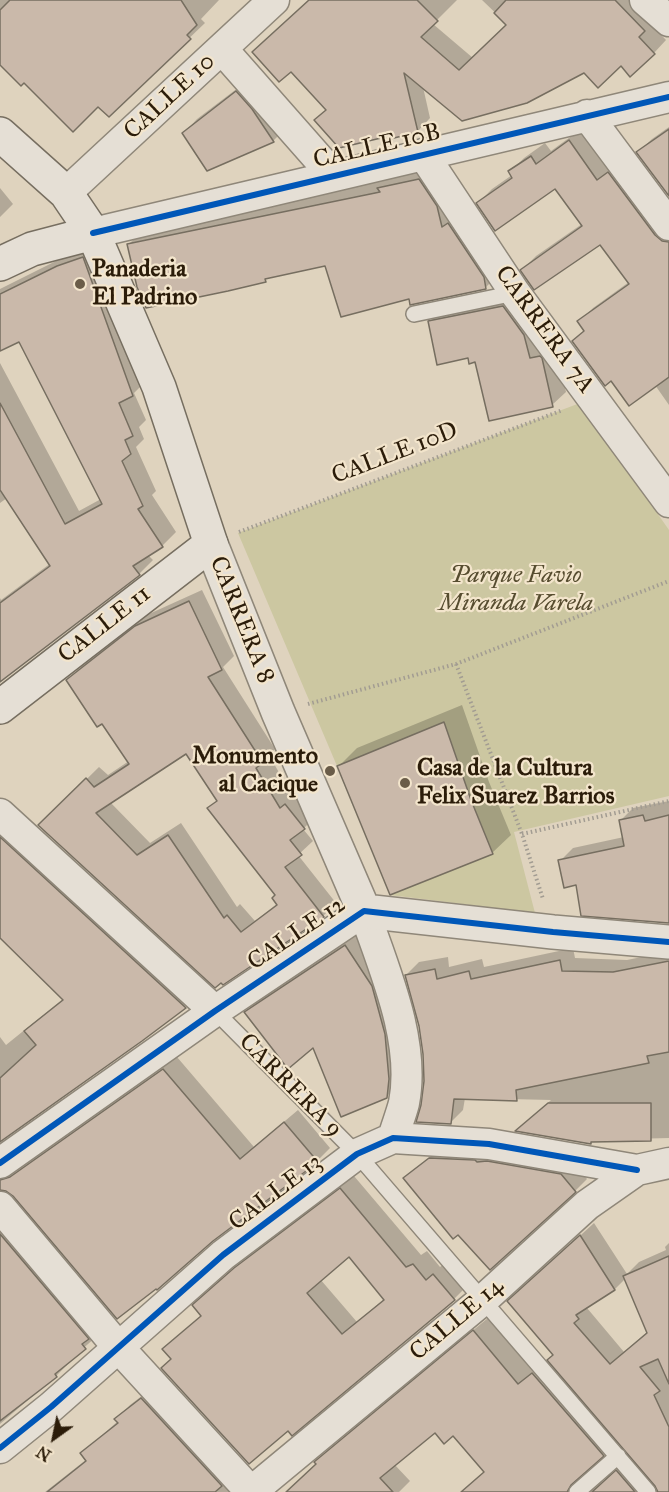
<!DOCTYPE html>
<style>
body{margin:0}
#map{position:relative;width:669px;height:1492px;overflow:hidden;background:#dfd3be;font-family:"IM FELL Great Primer",serif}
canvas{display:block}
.north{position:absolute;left:24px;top:1408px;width:60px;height:60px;-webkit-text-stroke:4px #f3e5cc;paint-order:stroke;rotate:213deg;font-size:16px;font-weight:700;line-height:24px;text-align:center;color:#2b1c09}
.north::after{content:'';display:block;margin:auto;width:21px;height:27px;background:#2b1c09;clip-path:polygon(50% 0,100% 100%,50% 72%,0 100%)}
</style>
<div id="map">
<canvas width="669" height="1492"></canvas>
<div class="north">N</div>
</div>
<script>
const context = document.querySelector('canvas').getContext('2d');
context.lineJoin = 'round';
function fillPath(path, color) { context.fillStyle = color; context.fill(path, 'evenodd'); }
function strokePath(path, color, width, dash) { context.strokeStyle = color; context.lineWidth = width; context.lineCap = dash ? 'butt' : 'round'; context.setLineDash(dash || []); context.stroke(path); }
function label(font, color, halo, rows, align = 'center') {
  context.font = font + ' "IM FELL Great Primer",serif'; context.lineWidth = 4.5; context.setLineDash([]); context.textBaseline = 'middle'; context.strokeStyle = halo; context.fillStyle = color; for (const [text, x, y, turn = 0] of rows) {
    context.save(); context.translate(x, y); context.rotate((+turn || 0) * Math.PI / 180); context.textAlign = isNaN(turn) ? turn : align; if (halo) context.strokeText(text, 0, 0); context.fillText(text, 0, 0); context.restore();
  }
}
fillPath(new Path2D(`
 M580 403 669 530V796L514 832 535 913 390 895 493 854 471 800 444 723 337 766 238 533Z`), '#ccc7a1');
fillPath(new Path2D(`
 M0 0H219L201 19 205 23 109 115 98 105 24 81 0 63Z
 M310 0H457L433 24 473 58 508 25 482 0H640L650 23 666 40 654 53 621 64 423 87 430 118 418 131 383 139 382 136 327 109Z
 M251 78 287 127 273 141 184 133 197 119Z
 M584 127 669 221V405L655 385 612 379 574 341 585 330 579 322 593 308 629 282 600 243 522 270 536 256 582 224 556 187 478 203 492 189 512 175 510 172 524 158 545 143 551 151Z
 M669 127V194L638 152 652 139Z
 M434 165 500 273 485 288 410 297 327 265 292 272 227 290 129 244 144 229Z
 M0 188 13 204 0 217Z
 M97 244 146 381 134 393 146 420 139 427 144 439 136 447 156 491 152 495 176 532 162 546 148 555 153 560 139 574 0 680V598L1 600 51 563 7 498 0 503V363L79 511 101 499 19 340 0 349V289L72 253Z
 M517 292 555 344 566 392 552 405 469 356 429 322 443 308Z
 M202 590 234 656 223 667 275 749 269 755 293 797 298 793 316 816 303 829 313 841 298 855 336 903 323 916 223 983 40 825 99 767 108 775 129 761 102 722 68 680 81 667 149 614ZM187 752 218 800 209 808 277 895 278 903 255 921 240 904 237 907 181 823 150 843 110 802Z
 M462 705 489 782 511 835 492 853 339 766 357 748Z
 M669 801V918L577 883 560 861 573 848 624 837 620 821 633 808Z
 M0 816 199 993 185 1007 141 1040 0 1140V1037L6 1045 64 998 0 936Z
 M361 930 403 1080 386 1097 313 1046 246 1012 262 996Z
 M573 948 575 958 627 960 666 952 669 966V1138L593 1140 518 1130 551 1100 465 1098 463 1110 450 1123 425 1081 424 1054 420 1026 406 975 419 962 448 957 449 967 482 959 484 967Z
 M177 1057 254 1147 298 1110 330 1148 317 1161 14 1195 7 1190 0 1189V1163L15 1167 25 1164Z
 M442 1146 574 1162 587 1179 575 1191 458 1233 405 1179Z
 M354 1176 421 1255 427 1251 440 1267 448 1261 468 1285 454 1299 292 1434 288 1429 172 1359 164 1349 202 1315 208 1292 250 1255ZM349 1255 385 1298 357 1322 320 1279Z
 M0 1205 98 1335 68 1362 69 1363 56 1376 0 1424Z
 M594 1223 627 1274 639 1262 666 1250 665 1247 669 1243V1353L657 1358 669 1372V1492H463L485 1471 453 1434 435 1431 394 1464 410 1481 399 1492H287L317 1464 316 1462 330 1449 488 1318 533 1372 547 1360 548 1362 555 1355 523 1288ZM626 1278 648 1331 624 1352 587 1308 615 1289ZM618 1440 632 1457 598 1486 593 1489 584 1485 580 1479 583 1472Z
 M156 1385 246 1492H45L87 1459 82 1453 118 1421 116 1419 130 1405Z`), '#0003');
const building = new Path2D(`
 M10 0H181L197 25 187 35 191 39 109 117 98 107 73 132 24 83 21 86 0 65V10Z
 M309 0H417L438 21 421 37 459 70 506 25 494 13 506 0H615L645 31 639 37 655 54 630 77 621 66 598 88 584 73 527 103 462 121 404 73 418 132 382 141 381 138 339 148 314 120 326 110 291 72 279 82 252 52Z
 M236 91 252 109 274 142 207 171 182 133Z
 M669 129V196L636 152Z
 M569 140 597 180 608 172 655 235 662 241 669 242V377L629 406 611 381 605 386 572 341 584 331 577 321 629 284 600 245 534 290 520 270 582 226 555 189 495 231 476 203 512 178 508 171 531 156 536 164Z
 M419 179 437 206 442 227 448 223 484 277 486 289 410 305 409 299 341 317 325 266 265 279 266 282 228 291 146 308 137 287 127 244 380 192 377 188Z
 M83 257 133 396 119 403 133 436 125 440 131 454 122 461 143 506 138 509 163 547 133 566 140 575 0 682V603L50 566 0 490V403L65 524 102 504 19 342 0 351V294L57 266Z
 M503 306 524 335 530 358 540 356 542 358 553 407 489 421 475 362 469 364 468 358 437 365 428 321Z
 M189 601 222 670 208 677 263 763 256 768 280 808 285 804 305 829 290 840 302 855 285 867 324 917 223 985 221 983 215 988 38 825 86 778 94 787 129 764 102 724 97 727 66 680 135 626ZM186 754 217 801 207 808 275 895 272 898 277 905 241 932 227 915 224 918 168 835 137 855 96 813Z
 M444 722 471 800 493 854 390 895 337 766Z
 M643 815 645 821 669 815V923L581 916 576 885 564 888 558 860 624 846 619 820Z
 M0 837 186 1008 142 1041 0 1142V1078L36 1045 24 1031 63 1000 0 938Z
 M345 945 372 986 385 1034 389 1079 387 1098 341 1117 313 1048 288 1069 244 1012Z
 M560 960 562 971 613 972 669 961V1052L647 1056 649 1063 516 1090 517 1101 454 1099 451 1124 416 1122 421 1105 424 1081 423 1054 419 1026 405 975 435 969 437 979 469 971 471 979Z
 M163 1069 240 1159 284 1122 318 1162 213 1241 157 1290 156 1289 117 1319 13 1196 6 1191 0 1190V1180L10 1177Z
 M548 1103H651V1141L591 1142V1144L515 1131Z
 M429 1158 475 1160 477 1162 487 1161 561 1174 576 1192 490 1270 458 1235 453 1239 403 1178Z
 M340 1188 406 1267 413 1264 426 1280 433 1274 455 1300 292 1436 288 1431 249 1464 161 1368 171 1359 162 1349 201 1316 192 1305 234 1268ZM349 1257 384 1300 342 1334 307 1293Z
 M0 1234 89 1339 82 1344 86 1349 55 1374 57 1377 0 1421Z
 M580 1235 615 1290 576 1315 579 1319 574 1323 610 1364 647 1333 623 1276 669 1256V1384L658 1359 640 1367 660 1391 654 1395 669 1427V1492H658L655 1486 547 1360 553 1355 507 1301Z
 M473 1330 518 1384 532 1373 604 1456 571 1485 567 1492H461L484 1472 453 1436 444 1444 435 1433 380 1478 393 1492H286L316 1464 314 1462Z
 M141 1398 222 1486 215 1492H47L86 1461 80 1453 118 1423 114 1419Z
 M616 1470 635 1492H592Z`);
fillPath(building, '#cab9aa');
strokePath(building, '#766e60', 1.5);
const service = new Path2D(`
 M414 314 515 293
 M215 1011 357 1154 648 1492
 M577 1492 618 1456`);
const minor = new Path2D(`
 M645 0 669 21
 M222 49 333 175
 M587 115 669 225
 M423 154 515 293 669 502
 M66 193 274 0
 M93 233 669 97
 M0 814 215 1011
 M0 1163 215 1011 364 911C384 969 416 1041 404 1103 401 1115 396 1127 393 1138
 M0 1207 118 1347 251 1492
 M0 1448 51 1407 223 1255 357 1154 393 1138 489 1144 637 1170
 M251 1492 484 1299 587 1205 637 1170 669 1163`);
const tertiary = new Path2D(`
 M211 544 278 712 364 911 553 932 669 942`);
const secondary = new Path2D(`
 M0 134 66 193 93 233 159 387 211 544 0 707
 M0 264 32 249 93 233`);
strokePath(service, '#8f8779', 18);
strokePath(minor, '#8f8779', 33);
strokePath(tertiary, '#8f8779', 36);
strokePath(secondary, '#766e60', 36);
strokePath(new Path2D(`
 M239 532 563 410
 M456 664 522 834 543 899
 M308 704 456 664 669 581
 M522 834 669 801`), '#a29c92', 4, [1.5, 3]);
strokePath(service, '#e5dfd5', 15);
strokePath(minor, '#e5dfd5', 30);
strokePath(tertiary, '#e5dfd5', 33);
strokePath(secondary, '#e5dfd5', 33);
strokePath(new Path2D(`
 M93 233 669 97
 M0 1163 215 1011 364 911 553 932 669 942
 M0 1448 51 1407 223 1255 357 1154 393 1138 489 1144 637 1170`), '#0057b8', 6);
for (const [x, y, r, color] of [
 [80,284,6,"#6a5c48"],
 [330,771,6,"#6a5c48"],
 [405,783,6,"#6a5c48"]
]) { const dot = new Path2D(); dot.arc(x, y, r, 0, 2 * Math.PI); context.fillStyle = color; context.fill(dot); strokePath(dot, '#f3e5cc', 2); }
label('24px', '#2b1c09', '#f3e5cc', [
 ["CALLE 10",170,97,-43],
 ["CALLE 10B",377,147,-13],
 ["CARRERA 7A",544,330,54],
 ["CALLE 10D",395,454,-21],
 ["CARRERA 8",241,620,68],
 ["CALLE 11",105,625,-38],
 ["CALLE 12",297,934,-34],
 ["CARRERA 9",290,1086,45],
 ["CALLE 13",276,1193,-37],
 ["CALLE 14",457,1320,-40]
]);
label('bold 24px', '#2b1c09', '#f3e5cc', [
 ["Panaderia",92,270],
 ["El Padrino",92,298],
 ["Monumento",318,757,"right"],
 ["al Cacique",318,785,"right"],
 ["Casa de la Cultura",417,769],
 ["Felix Suarez Barrios",417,797]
], 'left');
label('italic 24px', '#564c2f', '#f3e5cc', [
 ["Parque Favio",516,576],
 ["Miranda Varela",516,604]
]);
</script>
